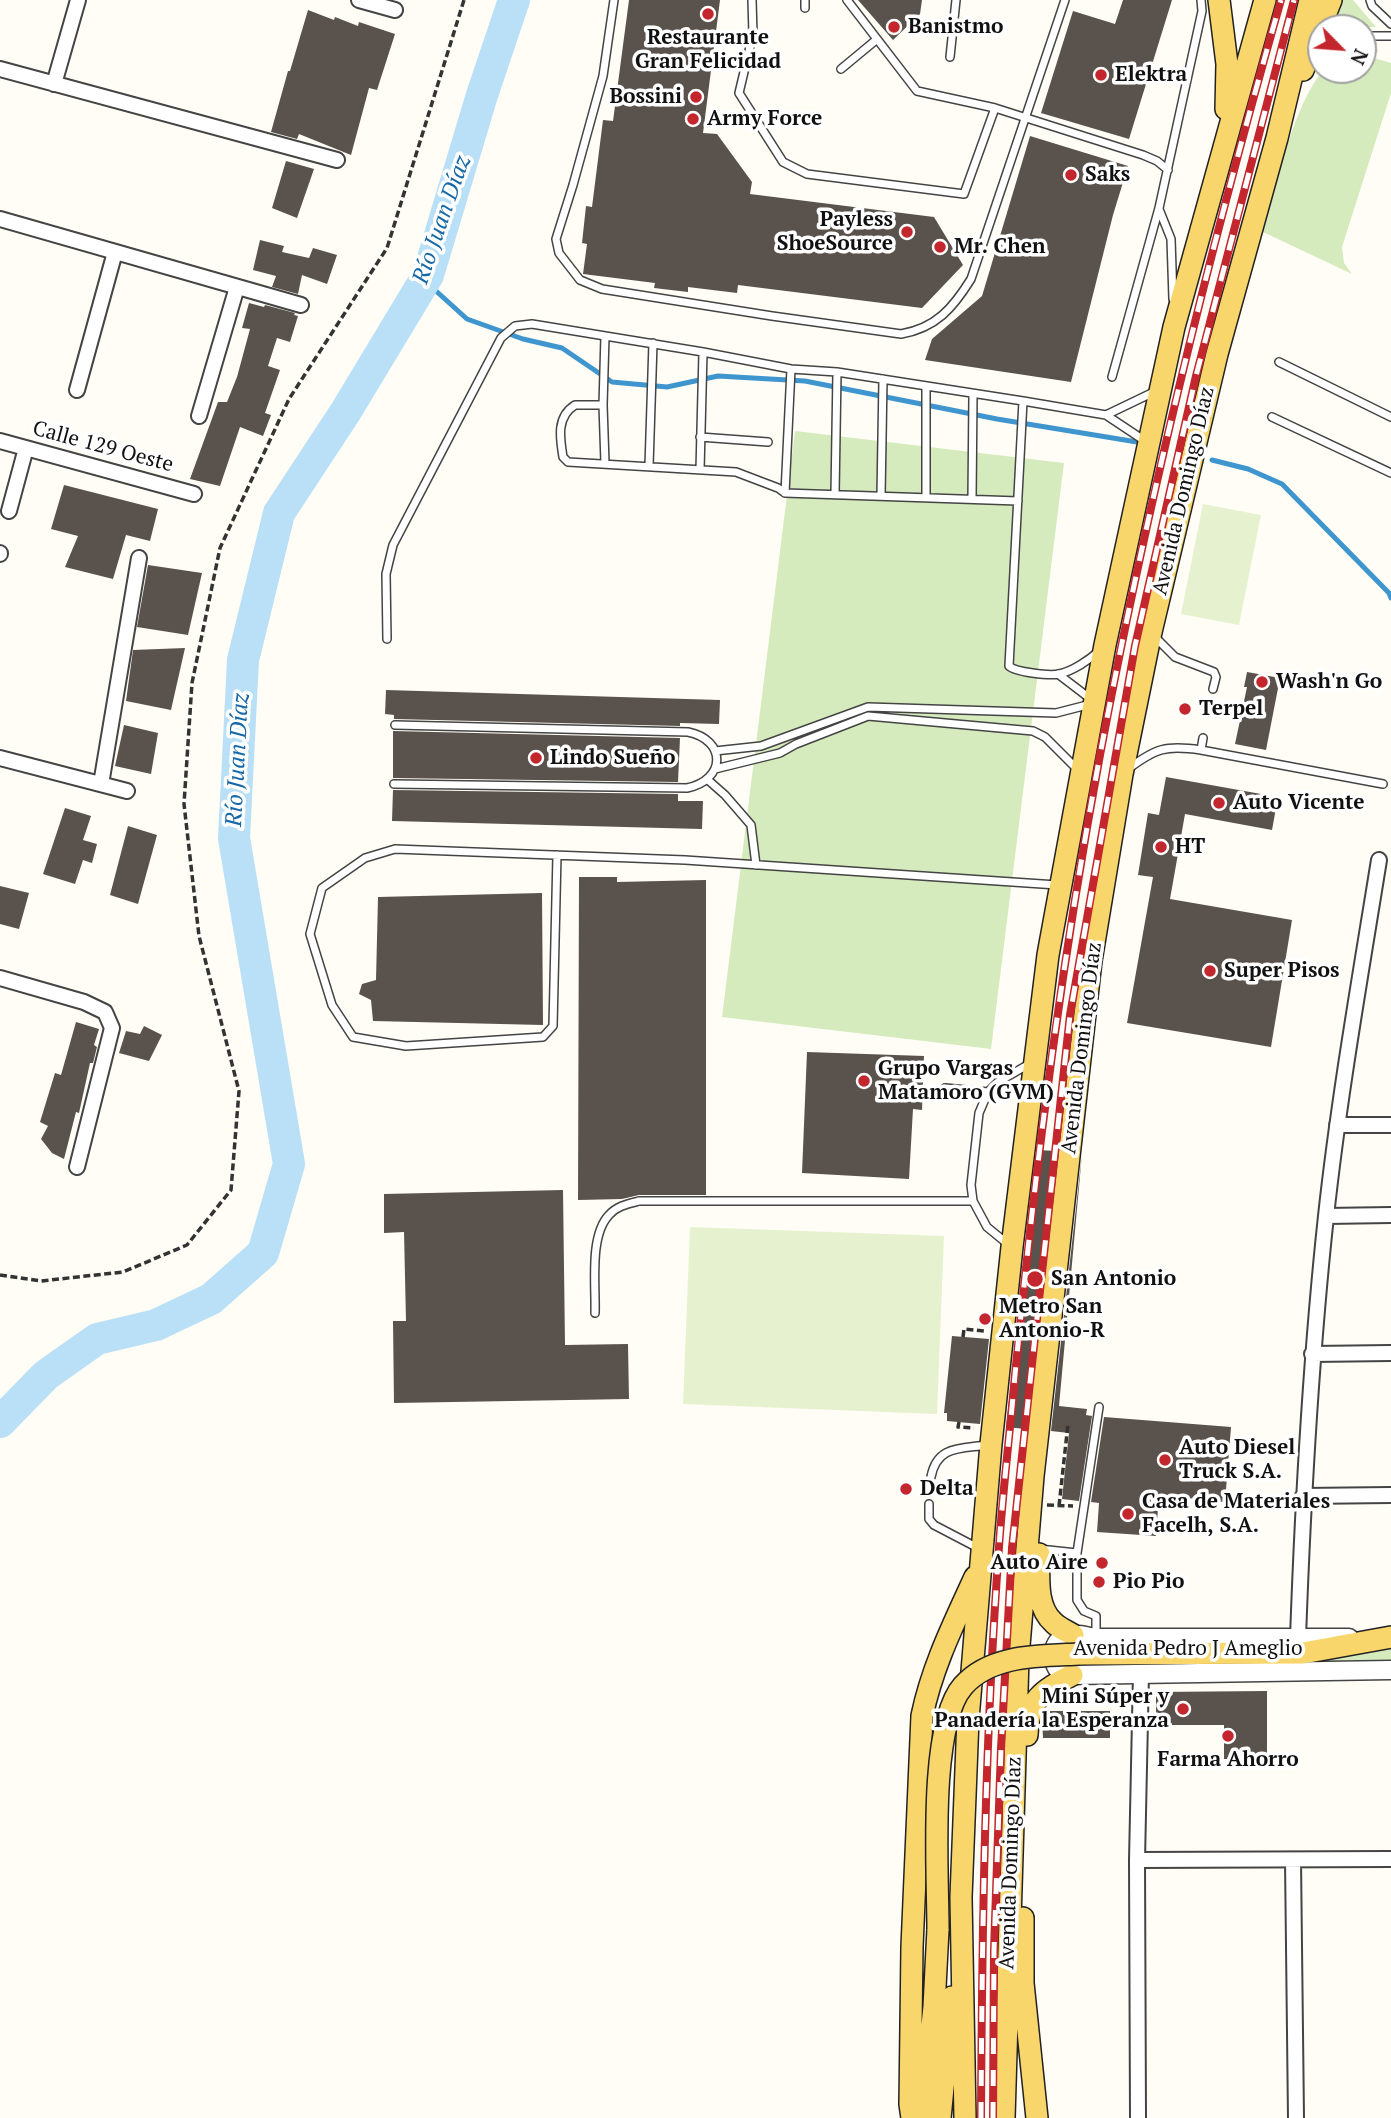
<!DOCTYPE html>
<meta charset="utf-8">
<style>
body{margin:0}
#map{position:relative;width:1391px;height:2118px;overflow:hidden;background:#fffdf5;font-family:"PT Serif",serif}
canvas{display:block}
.north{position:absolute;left:1307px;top:14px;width:70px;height:70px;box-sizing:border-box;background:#fff;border:2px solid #a0a0a0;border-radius:50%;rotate:115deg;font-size:19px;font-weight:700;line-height:28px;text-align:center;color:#111}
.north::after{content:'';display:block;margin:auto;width:24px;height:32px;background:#c4262e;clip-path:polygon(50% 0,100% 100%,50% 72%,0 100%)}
</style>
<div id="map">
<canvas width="1391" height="2118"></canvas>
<div class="north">N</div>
</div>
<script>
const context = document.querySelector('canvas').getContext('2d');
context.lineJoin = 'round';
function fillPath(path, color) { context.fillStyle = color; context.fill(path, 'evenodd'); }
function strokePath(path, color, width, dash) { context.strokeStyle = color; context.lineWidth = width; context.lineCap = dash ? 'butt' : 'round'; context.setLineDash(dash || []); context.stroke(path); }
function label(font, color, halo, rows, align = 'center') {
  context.font = font + ' "PT Serif",serif'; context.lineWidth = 7; context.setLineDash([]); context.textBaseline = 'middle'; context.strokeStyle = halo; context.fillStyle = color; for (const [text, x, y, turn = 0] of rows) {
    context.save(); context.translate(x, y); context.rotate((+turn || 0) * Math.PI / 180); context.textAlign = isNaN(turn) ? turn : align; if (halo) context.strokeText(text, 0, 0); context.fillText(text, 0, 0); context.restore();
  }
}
fillPath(new Path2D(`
 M1342 0H1353L1376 27 1331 28Z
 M1363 55 1391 63V93L1342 247 1344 263 1352 274 1263 232C1277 183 1292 109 1323 70H1363Z
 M795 431 1064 463 991 1049 722 1017Z
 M1391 1647V1664H1316L1314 1662Z`), '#d5ebbd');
fillPath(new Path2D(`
 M1203 504 1261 515 1239 625 1181 614Z
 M690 1227 944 1236 937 1414 683 1404Z`), '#e6f2cf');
strokePath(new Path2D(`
 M425 281 467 319 523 339 562 348 612 382 667 387 718 376 805 381 997 419 1137 442
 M1212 460 1248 469 1282 484 1389 593 1391 598`), '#3f96cf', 5);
strokePath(new Path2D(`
 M0 1422 46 1375 97 1339 156 1325 211 1299 263 1253 289 1164 234 838 243 660 279 513 346 411 428 275 482 95 514 0`), '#b9e0f7', 32);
fillPath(new Path2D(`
 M629 0H720L703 133 717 134 752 182 750 194 934 217 963 265 922 308 738 285 737 293 688 287V292L654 288 655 283 583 274 587 244 582 243 586 206 592 207 603 120 613 121Z
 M858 0H922L920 14 893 40Z
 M1123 0H1172L1129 139 1041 113 1073 11 1115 24Z
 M308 10 334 20 335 17 358 26 359 22 395 34 377 90 369 88 351 155 299 134 297 139 271 132 288 71H290Z
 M1030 136 1128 166 1113 215 1071 382 925 360 932 339 982 296Z
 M286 161 314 169 297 218 272 208Z
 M260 240 284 246 282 252 309 258 313 248 337 255 327 284 302 275 298 294 272 287 276 276 253 270Z
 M249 303 264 307 265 305 295 313 294 315 298 316 290 342 277 338 268 366 280 370 265 413 271 415 263 436 240 427 220 486 190 479 218 402H227L237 377 250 329 242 328Z
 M64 485 158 509 150 541 126 535 113 579 65 567 78 536 51 529Z
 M148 565 202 573 188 635 137 627Z
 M185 648 171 710 126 701 133 650Z
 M1247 672 1280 678 1266 750 1235 744 1247 687H1244Z
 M386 690 720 700 719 724 680 723V726L394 719V715L385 714Z
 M124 725 158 733 151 774 115 766Z
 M393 731 680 738 678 782 393 778Z
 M1166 777 1278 797 1272 830 1185 814 1170 899 1292 920 1271 1047 1127 1023 1153 877 1138 875 1148 813 1159 815Z
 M393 790 678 794V801H703L702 829 392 821Z
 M65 808 91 816 83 840 97 844 92 863 83 860 75 884 43 874Z
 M128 826 157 835 138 904 110 895Z
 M579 877H617V882L706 880V1195H639L622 1199 578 1200Z
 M0 886 29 893 19 929 0 924Z
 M542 893 543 1025 373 1021 371 1000 359 994 362 984 376 980 378 897Z
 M76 1022 99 1029 94 1045 97 1047 93 1063H90L79 1113 76 1112 64 1159 52 1153 41 1139 48 1126 40 1122 55 1073 61 1075Z
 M144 1026 162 1035 149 1061 119 1053 126 1031 140 1034Z
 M807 1052 924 1056 922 1110 913 1109 909 1179 802 1173Z
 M1037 1150 1056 1151 1025 1429 1006 1427Z
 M1082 1154 1059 1406 1087 1409 1086 1415 1092 1416 1079 1501 1062 1499 1069 1433 1051 1431Z
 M563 1190 565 1345 628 1344 629 1399 394 1403 393 1321H406L404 1232 384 1233V1194Z
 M952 1336 989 1339 980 1424 947 1421V1413H944Z
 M1104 1417 1231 1427 1225 1502 1159 1495 1156 1536 1097 1532 1099 1503 1091 1502Z
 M1267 1691V1759H1224V1725H1156V1692Z
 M1045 1711H1110V1738H1043L1042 1718Z`), '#5a524d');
const service = new Path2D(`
 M614 0 603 76 573 185 556 239 559 253 580 280 602 289 772 316 901 334C936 328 953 308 971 279L1065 0
 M752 0 753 34 739 93 783 162 807 174 964 194 995 108
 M847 0 917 91 995 108 1143 155 1157 161 1168 170
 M1370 0 1372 6 1391 24
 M805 8V0
 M1363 36H1391
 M950 57 956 0
 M841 69 876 40
 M1159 209 1171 239 1173 299
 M605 336 603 405 605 463
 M1279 362 1391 417
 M1112 377 1159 208 1202 11 1201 0
 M926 387V497
 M603 405H575C556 417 560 438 563 457L568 462 736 472 778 488 785 493 1018 501
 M1106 415 1156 391
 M1272 417 1391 473
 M700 437 768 442
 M649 466 653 343
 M700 470 703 352
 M785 493 791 369
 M835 494 837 372
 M881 496 883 379
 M972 499 973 395
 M1154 636 1175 657 1214 672 1216 677 1213 689
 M387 639 386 574 393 545 501 338 515 326 532 324 703 352 791 369 837 372 1023 401
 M1099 651C1089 660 1073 671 1059 674 1049 676 1015 672 1009 666L1023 401 1106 415 1145 441
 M1058 674 1092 700
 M1201 750 1383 784
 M715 751 761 746 868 707 1056 713 1091 704
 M715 769 780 753 796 744 868 716 1033 731 1045 737 1077 769
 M1128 769C1156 748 1166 745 1201 750L1203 738
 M708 780 725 795 751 825 756 865
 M394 784 687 788C726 780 727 740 688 732L395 725
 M557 855 553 1026 543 1037 406 1046 353 1037 332 1005 310 934 322 888 365 858 395 849 685 860 1057 885
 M945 1088 988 1092
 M1009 1245 987 1227 973 1201 971 1185 979 1113 988 1092 998 1082 1031 1063
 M595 1313C596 1286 589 1236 609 1215 617 1206 627 1204 639 1201H973
 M931 1477C937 1445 961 1449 987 1445
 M929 1504V1519L934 1525 978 1548
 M1039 1549 1077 1553
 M1096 1638V1616L1084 1611 1077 1600V1553L1099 1407`);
const minor = new Path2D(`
 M359 0 395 10
 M0 69 337 160
 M54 84 78 0
 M0 219 301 305
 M77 390 115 252
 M199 416 237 287
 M0 441 194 494
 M9 511 26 448
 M0 554V553
 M0 758 127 791
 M101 784 139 558
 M0 978 84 1002 105 1012 112 1028 77 1167
 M1337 1125H1391
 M1326 1216 1391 1215
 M1312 1354 1391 1353
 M1303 1496 1391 1495
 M1298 1638C1303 1497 1311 1356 1326 1216 1339 1097 1360 978 1379 860
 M1137 1860 1391 1859
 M1293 1860 1296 2118
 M1138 2118 1137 1860 1141 1673`);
const tertiary = new Path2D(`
 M1349 1638H1096C1089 1637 1080 1634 1073 1635 1055 1635 1049 1654 1057 1668L1072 1675 1391 1670`);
const primary = new Path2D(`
 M1219 0 1227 64 1226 109
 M1303 70 1331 0
 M1039 1554C1039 1576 1035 1607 1054 1623 1059 1628 1067 1631 1073 1635
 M1080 1654 1303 1653 1391 1637
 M1027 1735C1028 1699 1042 1691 1072 1675
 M1023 1918V1983L1037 2118
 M912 2118 910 2104 912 1947 922 1716C932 1667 954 1623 975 1577
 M922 2118 934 2007 938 1929
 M940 2118 952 1997
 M965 2118 961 1897 968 1719 991 1444 1012 1247 1048 955 1105 645 1174 327 1265 0
 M1004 2118 1018 1658 1033 1476 1091 961 1122 774 1151 632 1217 354 1277 138 1310 0`);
strokePath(service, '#444', 10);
strokePath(minor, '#444', 18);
strokePath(tertiary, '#444', 21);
strokePath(primary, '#222', 24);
strokePath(new Path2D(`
 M0 1275 41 1281 123 1272 187 1245 231 1190 239 1091 199 936 184 804 192 683 220 548 289 399 387 248 464 0
 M963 1337 964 1329 984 1331
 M959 1422 958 1427 974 1428
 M1047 1505 1073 1506
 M1059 1506 1068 1424`), '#333', 3.5, [7, 3.5]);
strokePath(service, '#fff', 7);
strokePath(minor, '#fff', 14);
strokePath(tertiary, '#fff', 18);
strokePath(primary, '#f9d66b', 21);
const rail = new Path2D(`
 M981 2118C982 1927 985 1737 999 1547 1003 1489 1010 1432 1015 1375 1035 1167 1062 960 1100 755 1148 500 1210 249 1281 0
 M993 2118 994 1950 1001 1749 1012 1548 1070 1015 1135 646 1196 376 1294 0`);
strokePath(rail, '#c4262e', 8);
strokePath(rail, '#fff', 5, [16]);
const primaryBridge = new Path2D(`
 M938 1929C938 1873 928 1726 963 1686 991 1654 1041 1656 1080 1654`);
strokePath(primaryBridge, '#222', 24, []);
strokePath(primaryBridge, '#f9d66b', 21);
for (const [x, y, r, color] of [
 [708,14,7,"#c4262e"],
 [894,27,7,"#c4262e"],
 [1101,75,7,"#c4262e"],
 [696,97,7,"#c4262e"],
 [693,119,7,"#c4262e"],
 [1071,175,7,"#c4262e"],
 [907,232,7,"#c4262e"],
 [940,247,7,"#c4262e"],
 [1262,682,7,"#c4262e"],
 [1185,709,7,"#c4262e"],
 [536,758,7,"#c4262e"],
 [1219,803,7,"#c4262e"],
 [1161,847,7,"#c4262e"],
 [1210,971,7,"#c4262e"],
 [864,1081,7,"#c4262e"],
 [1035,1279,9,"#c4262e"],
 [985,1319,7,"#c4262e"],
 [1165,1460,7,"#c4262e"],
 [906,1489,7,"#c4262e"],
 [1128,1514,7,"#c4262e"],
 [1102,1563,7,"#c4262e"],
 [1099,1582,7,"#c4262e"],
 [1183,1709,7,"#c4262e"],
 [1228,1736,7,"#c4262e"]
]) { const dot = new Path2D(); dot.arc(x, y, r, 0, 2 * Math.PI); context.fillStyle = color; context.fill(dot); strokePath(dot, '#fff', 2.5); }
label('bold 21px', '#111', '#fff', [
 ["Banistmo",908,27],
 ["Restaurante",708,38,"center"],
 ["Gran Felicidad",708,62,"center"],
 ["Elektra",1115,75],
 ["Bossini",682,97,"right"],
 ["Army Force",707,119],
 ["Saks",1085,175],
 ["Payless",893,220,"right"],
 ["ShoeSource",893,244,"right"],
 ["Mr. Chen",954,247],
 ["Wash'n Go",1276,682],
 ["Terpel",1199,709],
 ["Lindo Sueño",550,758],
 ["Auto Vicente",1233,803],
 ["HT",1175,847],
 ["Super Pisos",1224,971],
 ["Grupo Vargas",878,1069],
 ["Matamoro (GVM)",878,1093],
 ["San Antonio",1051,1279],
 ["Metro San",999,1307],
 ["Antonio-R",999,1331],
 ["Auto Diesel",1179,1448],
 ["Truck S.A.",1179,1472],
 ["Delta",920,1489],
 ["Casa de Materiales",1142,1502],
 ["Facelh, S.A.",1142,1526],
 ["Auto Aire",1088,1563,"right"],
 ["Pio Pio",1113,1582],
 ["Mini Súper y",1169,1697,"right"],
 ["Panadería la Esperanza",1169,1721,"right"],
 ["Farma Ahorro",1228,1760,"center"]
], 'left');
label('21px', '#111', '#fff', [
 ["Calle 129 Oeste",103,447,15],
 ["Avenida Domingo Díaz",1184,491,-77],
 ["Avenida Domingo Díaz",1082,1048,-83],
 ["Avenida Pedro J Ameglio",1188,1649],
 ["Avenida Domingo Díaz",1011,1863,-88]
]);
label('italic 23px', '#1768a6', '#fff', [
 ["Río Juan Díaz",442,220,-71],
 ["Río Juan Díaz",238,760,-87]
]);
</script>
